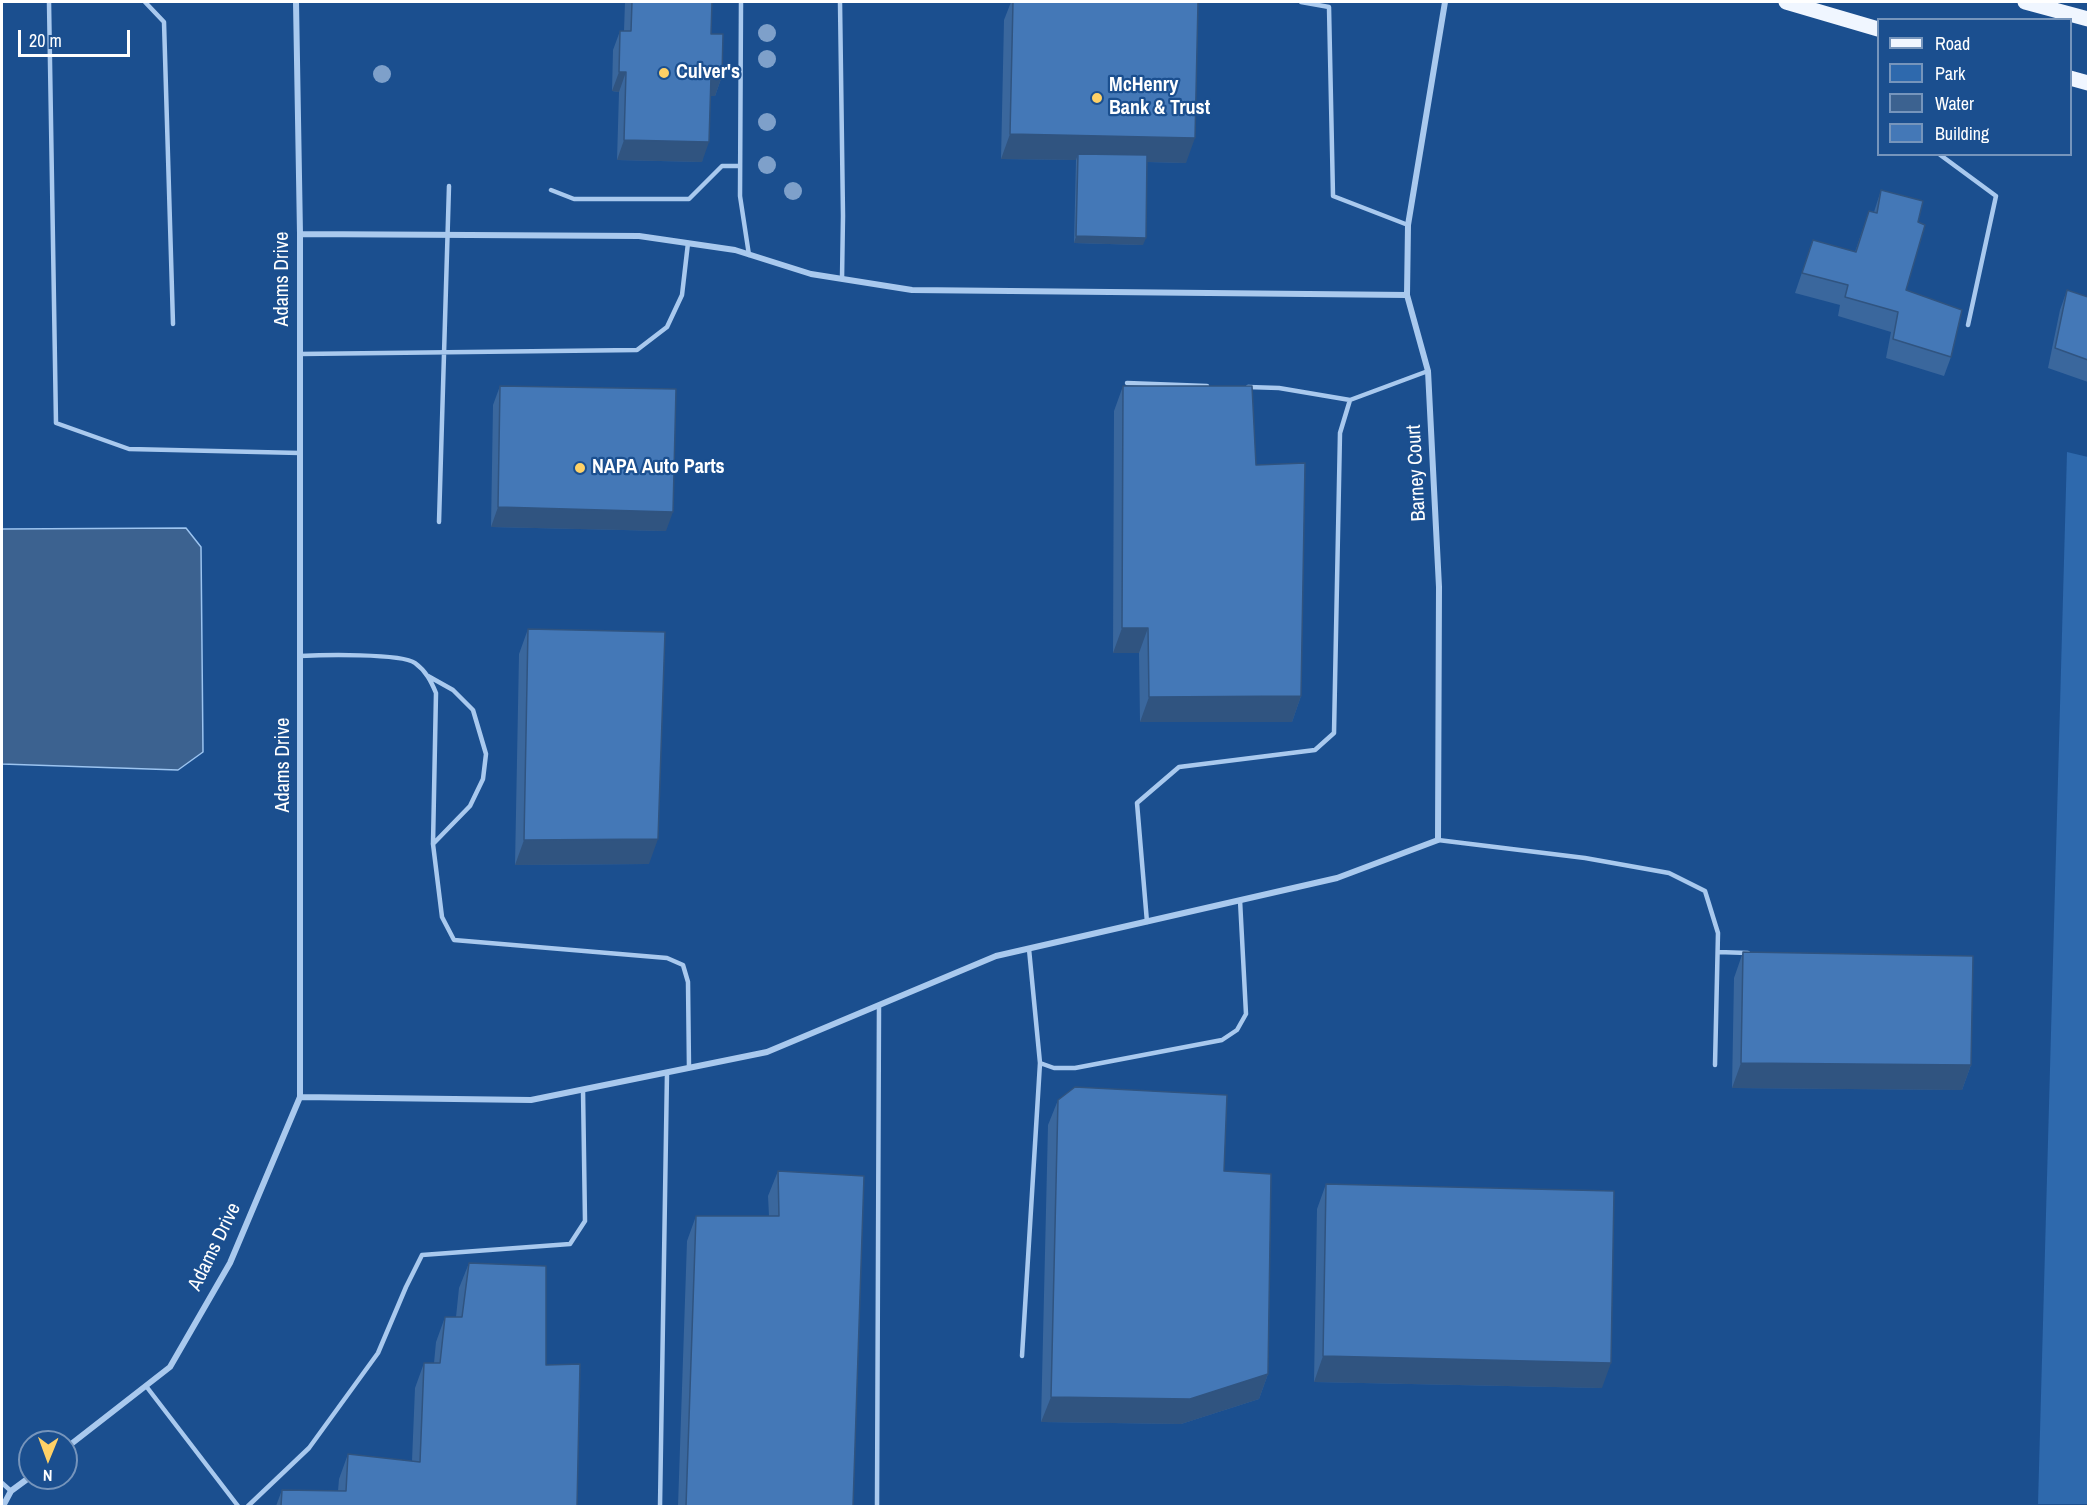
<!DOCTYPE html>
<style>
body{margin:0}
#map{position:relative;width:2090px;height:1508px;overflow:hidden;background:#1b4f8f;font-family:"Archivo Narrow",sans-serif}
canvas{display:block}
.frame{position:absolute;inset:0;border:3px solid #fff;pointer-events:none}
.legend{position:absolute;left:1877px;top:18px;width:195px;height:138px;box-sizing:border-box;background:#1b4f8f;border:2px solid #7695bc;margin:0;padding:8px 10px;list-style:none;font-size:18px;color:#fff}
.legend li{display:flex;align-items:center;gap:12px;height:30px}
.legend b{width:30px;border:2px solid #7695bc}
.north{position:absolute;left:18px;top:1430px;width:60px;height:60px;box-sizing:border-box;background:#1b4f8f;border:2px solid #7695bc;border-radius:50%;rotate:181deg;font-size:16px;font-weight:700;line-height:24px;text-align:center;color:#fff}
.north::after{content:'';display:block;margin:auto;width:21px;height:27px;background:#ffd166;clip-path:polygon(50% 0,100% 100%,50% 72%,0 100%)}
.scale{position:absolute;left:18px;top:30px;width:112px;height:27px;box-sizing:border-box;border:3px solid #fff;border-top:0;padding-left:8px;font-size:18px;line-height:21px;white-space:nowrap;color:#fff;-webkit-text-stroke:4px #1b4f8f;paint-order:stroke}
</style>
<div id="map">
<canvas width="2090" height="1508"></canvas>
<div class="frame"></div>
<ul class="legend">
<li><b style="height:8px;background:#f0f6ff"></b>Road</li>
<li><b style="height:16px;background:#2e69ad"></b>Park</li>
<li><b style="height:16px;background:#3c6290"></b>Water</li>
<li><b style="height:16px;background:#4478b7"></b>Building</li>
</ul>
<div class="north">N</div>
<div class="scale">20 m</div>
</div>
<script>
const context = document.querySelector('canvas').getContext('2d');
context.lineJoin = 'round';
function fillPath(path, color) { context.fillStyle = color; context.fill(path, 'evenodd'); }
function strokePath(path, color, width, dash) { context.strokeStyle = color; context.lineWidth = width; context.lineCap = dash ? 'butt' : 'round'; context.setLineDash(dash || []); context.stroke(path); }
function label(font, color, halo, rows, align = 'center') {
  context.font = font + ' "Archivo Narrow",sans-serif'; context.lineWidth = 4.5; context.setLineDash([]); context.textBaseline = 'middle'; context.strokeStyle = halo; context.fillStyle = color; for (const [text, x, y, turn = 0] of rows) {
    context.save(); context.translate(x, y); context.rotate((+turn || 0) * Math.PI / 180); context.textAlign = isNaN(turn) ? turn : align; if (halo) context.strokeText(text, 0, 0); context.fillText(text, 0, 0); context.restore();
  }
}
fillPath(new Path2D(`
 M2067 452 2088 457V1504H2038Z`), '#2e69ad');
const water = new Path2D(`
 M186 528 201 547 203 752 178 770 2 764V529Z`);
fillPath(water, '#3c6290');
strokePath(water, '#9cc4f0', 1.5);
strokePath(new Path2D(`
 M49 2 56 423 129 449 300 453
 M145 2 164 22 173 324
 M741 2 740 196 749 255
 M840 2 843 216 842 279
 M1301 2 1329 7 1333 196 1408 225
 M1939 154 1996 196 1968 325
 M551 190 574 199H689L722 166H740
 M300 354 637 350 667 327 682 295 688 243
 M1127 383 1207 386
 M1248 387 1279 388 1350 400
 M439 522 449 186
 M300 656C321 655 401 653 415 663 426 671 431 681 436 693L433 844 442 917 454 940 667 958 683 965 688 982 689 1068
 M428 676 453 690 473 710 486 754 483 779 470 806 433 844
 M1438 840 1585 858 1669 873 1705 891 1718 933 1715 1065
 M1147 922 1137 803 1179 767 1315 750 1334 733 1340 433 1350 400 1428 371
 M1029 949 1040 1063 1054 1068H1075L1222 1040 1237 1030 1246 1014 1240 900
 M1718 952 1748 953
 M1022 1356 1040 1063
 M146 1386 238 1506
 M2 1483 11 1491
 M248 1506 309 1448 378 1353 406 1287 422 1255 570 1244 585 1221 583 1090
 M660 1506 667 1073
 M877 1506 879 1005`), '#a9c9ee', 4.5);
strokePath(new Path2D(`
 M300 234 639 236 735 250 811 274 912 290 1407 295
 M300 1097 531 1100 767 1052 996 956 1337 878 1438 840 1439 587 1428 371 1407 295 1408 225 1445 2
 M66 1448 170 1367 230 1263 300 1097V234L296 2
 M3 1506 11 1491 30 1477`), '#a9c9ee', 6);
strokePath(new Path2D(`
 M1786 2 1878 29
 M2025 2 2088 19
 M2070 78 2088 83`), '#f0f6ff', 15);
context.fillStyle = '#7ea0ca';
for (const [x, y] of [
 [767,33],
 [767,59],
 [382,74],
 [767,122],
 [767,165],
 [793,191]
]) { context.beginPath(); context.arc(x, y, 9, 0, 2 * Math.PI); context.fill(); }
fillPath(new Path2D(`
 M625 2H712L711 34 722 76 715 96H711L702 162 617 160 619 92 612 91 613 50 620 31H624Z
 M1011 2H1198L1186 163 1147 162 1143 245 1074 243 1076 160 1001 159 1004 20Z
 M1881 190 1918 222 1906 290 1951 357 1944 376 1886 358 1891 332 1838 316 1840 305 1795 293 1813 240 1855 252 1869 211 1874 212Z
 M2067 290 2088 297V382L2048 368 2060 310Z
 M500 386 666 531 491 527 493 405Z
 M1123 386 1256 465 1301 696 1292 722H1140L1139 653H1113L1114 411Z
 M528 629 649 864 515 865 519 654Z
 M1743 952 1971 1065 1962 1090 1732 1088 1734 978Z
 M1058 1100 1224 1171 1268 1374 1259 1399 1181 1424 1041 1422 1048 1125Z
 M778 1171 853 1506H678L687 1241 696 1216H769L768 1196Z
 M1326 1184 1602 1388 1314 1382 1317 1209Z
 M469 1263 546 1365 577 1506H276L282 1490 338 1491 339 1479 348 1454 412 1461 415 1388 424 1363H434L436 1342 445 1317H456L459 1288Z`), '#3a679d');
fillPath(new Path2D(`
 M619 72H626L619 92 612 91Z
 M711 76H722L715 96H704Z
 M1010 134 1195 138 1186 163 1078 160V154L1076 160 1001 159Z
 M624 140 709 142 702 162 617 160Z
 M1076 236 1146 238 1143 245 1074 243Z
 M498 507 673 512 666 531 491 527Z
 M1122 628H1148L1139 653H1113Z
 M1301 696 1292 722H1140L1149 697Z
 M658 839 649 864 515 865 524 840Z
 M1741 1063 1971 1065 1962 1090 1732 1088Z
 M1323 1356 1611 1363 1602 1388 1314 1382Z
 M1268 1374 1259 1399 1181 1424 1041 1422 1051 1397Z`), '#305480');
const building = new Path2D(`
 M632 2H712L711 34H723L722 76H711L709 142 624 140 626 72H619L620 31H631Z
 M1013 2H1198L1195 138 1010 134Z
 M1078 154 1147 155 1146 238 1076 236Z
 M1881 190 1923 201 1918 222 1925 225 1906 290 1962 310 1951 357 1893 339 1898 312 1845 297 1848 285 1802 273 1813 240 1856 252 1869 211 1877 213Z
 M2067 290 2088 297V360L2055 348Z
 M500 386 676 389 673 512 498 507Z
 M1123 386H1252L1256 465 1305 463 1301 696 1149 697 1148 628H1122Z
 M528 629 665 632 658 839 524 840Z
 M1743 952 1973 956 1971 1065 1741 1063Z
 M1075 1087 1227 1095 1224 1171 1271 1174 1268 1374 1190 1399 1051 1397 1058 1100Z
 M778 1171 864 1176 853 1506H686L696 1216H779Z
 M1326 1184 1614 1191 1611 1363 1323 1356Z
 M469 1263 546 1266V1365L580 1364 577 1506H281L282 1490 346 1491 348 1454 420 1462 424 1363H440L445 1317H462Z`);
fillPath(building, '#4478b7');
strokePath(building, '#305480', 1.5);
for (const [x, y, r, color] of [
 [664,73,6,"#ffd166"],
 [1097,98,6,"#ffd166"],
 [580,468,6,"#ffd166"]
]) { const dot = new Path2D(); dot.arc(x, y, r, 0, 2 * Math.PI); context.fillStyle = color; context.fill(dot); strokePath(dot, '#1b4f8f', 2); }
label('bold 20px', '#fff', '#1b4f8f', [
 ["Culver's",676,73],
 ["McHenry",1109,86],
 ["Bank & Trust",1109,109],
 ["NAPA Auto Parts",592,468]
], 'left');
label('20px', '#fff', '#1b4f8f', [
 ["Adams Drive",283,279,-90],
 ["Barney Court",1417,473,-93],
 ["Adams Drive",284,765,-90],
 ["Adams Drive",215,1247,-64]
]);
</script>
